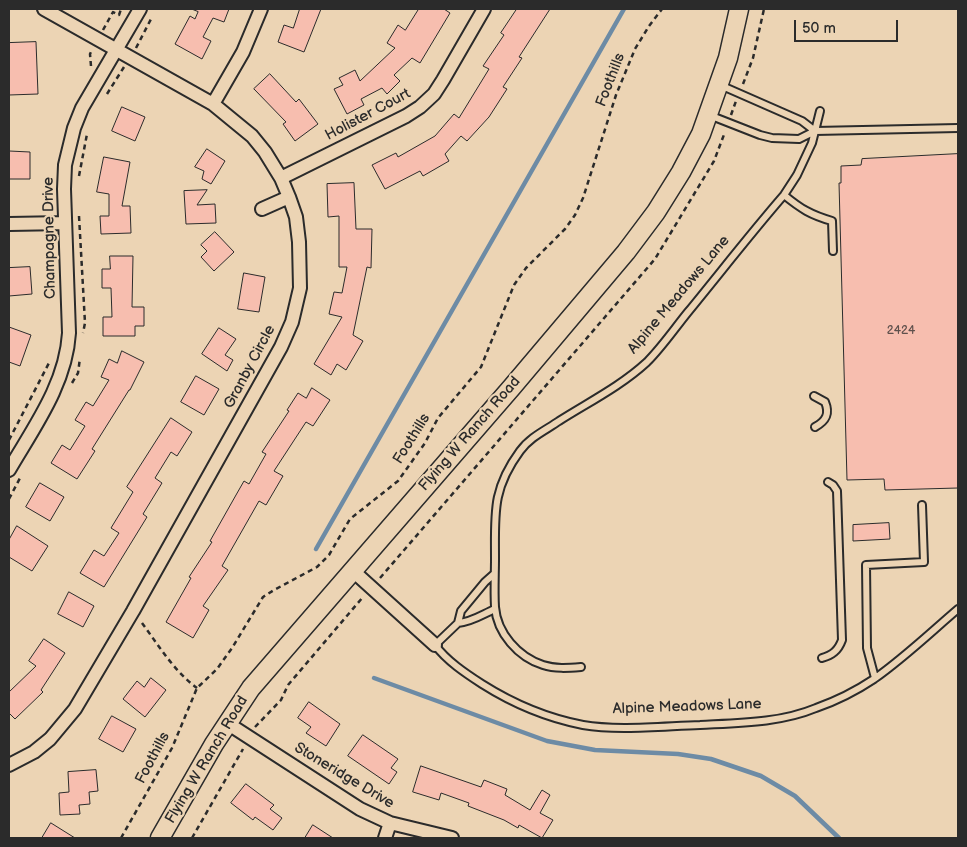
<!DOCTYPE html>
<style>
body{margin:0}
#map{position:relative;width:967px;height:847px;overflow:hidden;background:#ecd4b4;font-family:"Balsamiq Sans",sans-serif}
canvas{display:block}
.frame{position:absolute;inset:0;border:10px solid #2b2b2b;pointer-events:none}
.scale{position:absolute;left:794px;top:20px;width:104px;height:22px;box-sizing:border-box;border:2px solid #2b2b2b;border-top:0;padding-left:6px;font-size:15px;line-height:18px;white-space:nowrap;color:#2b2b2b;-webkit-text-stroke:4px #ecd4b4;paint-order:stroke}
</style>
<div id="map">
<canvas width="967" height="847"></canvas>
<div class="frame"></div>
<div class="scale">50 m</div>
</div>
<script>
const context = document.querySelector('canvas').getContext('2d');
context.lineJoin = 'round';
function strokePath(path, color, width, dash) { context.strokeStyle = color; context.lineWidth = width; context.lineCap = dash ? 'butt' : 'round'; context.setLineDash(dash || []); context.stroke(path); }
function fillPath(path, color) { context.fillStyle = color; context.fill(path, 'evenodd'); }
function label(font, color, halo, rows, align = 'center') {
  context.font = font + ' "Balsamiq Sans",sans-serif'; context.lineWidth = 4.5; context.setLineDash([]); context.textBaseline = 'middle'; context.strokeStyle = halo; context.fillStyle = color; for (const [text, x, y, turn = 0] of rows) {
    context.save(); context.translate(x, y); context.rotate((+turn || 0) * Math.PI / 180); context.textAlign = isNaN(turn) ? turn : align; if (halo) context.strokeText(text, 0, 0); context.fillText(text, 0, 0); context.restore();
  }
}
strokePath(new Path2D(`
 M316 549 624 9
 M374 678 547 741 595 750 678 754 711 759 761 776 795 796 839 838`), '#6d8ba5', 4.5);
const building = new Path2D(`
 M192 9H229L224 22 213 18 203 37 211 41 202 59 175 44 190 16 195 19 198 12Z
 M300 9H321L304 52 278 42 284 25 293 28Z
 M419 9H444L450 13 420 63 412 58 394 75 400 81 387 94 382 88 361 99 364 105 347 114 334 89 343 85 339 78 355 70 360 81 395 48 387 43 398 25 405 30Z
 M517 9H550L519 57 522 58 503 87 507 89 489 117 467 141 461 136 445 154 449 161 423 176 420 171 385 189 372 165 396 153 398 157 435 136 454 114 459 118 489 69 483 66 504 35 501 33Z
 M36 42 38 94 9 95V43Z
 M270 74 296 102 299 99 318 124 295 141 283 124 286 122 254 89Z
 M122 107 145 117 135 141 112 131Z
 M207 149 225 161 211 184 202 179 204 171 195 167Z
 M9 151 30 152V179H9Z
 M958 154V488L885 490 884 479 847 480 839 183H841V166L861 165 862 159Z
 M104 157 130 162 122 206H130L131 233 101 234 100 216H109V194L97 192Z
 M354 183 356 229H372L371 268 367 267 353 335 363 341 346 370 337 364 331 375 314 364 342 317 329 314 334 292 342 293 347 267H339V216L328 217 327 184Z
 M207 190 197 205 215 204 216 223 186 224 184 191Z
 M215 232 234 252 214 271 201 257 207 251 201 245Z
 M110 256H133L132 307H144V326H135V336H103V317H112L111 288H102V269H110Z
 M30 267 32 294 9 296V268Z
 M244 273 265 277 259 312 238 309Z
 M9 327 31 335 20 366 9 362Z
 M219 328 236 339 225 355 233 360 227 371 202 354Z
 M122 351 144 362 130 390H129L92 449 95 451 77 479 51 463 62 445 70 450 85 426 75 420 86 402 93 406 109 380 101 377 109 359 117 363Z
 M196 376 219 389 204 415 181 402Z
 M312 388 330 400 313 426 306 422 274 471 283 476 266 505 259 501 222 566 228 570 203 606 209 610 193 638 166 622 191 578 189 577 212 542 210 541 236 495 244 481 249 484 266 454 262 452 289 411 287 410 298 393 306 398Z
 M171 418 192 432 177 456 171 452 155 478 162 483 143 514 147 517 104 587 80 573 94 550 104 556 119 533 111 528 133 492 127 487Z
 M40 483 64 497 50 521 26 507Z
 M889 523 890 539 853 541V525Z
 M17 526 48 546 32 571 9 557V540Z
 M69 592 94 606 83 627 58 614Z
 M44 639 65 653 41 690 43 692 15 719 9 713V692L36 666 29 661Z
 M151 678 166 690 145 717 123 699 137 681 144 687Z
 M309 702 340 724 326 746 306 733 311 727 298 718Z
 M112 716 136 729 123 752 99 739Z
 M363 735 398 759 391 768 397 772 389 784 348 756Z
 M421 766 481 787 484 780 507 789 505 795 530 810 542 790 550 795 540 813 553 820 542 838 519 825 518 828 504 820 468 806 469 803 441 793 439 800 413 792Z
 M96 770 98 791 89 792 90 804 79 805 80 814 60 815 59 793 69 792 68 772Z
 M246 784 274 805 270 809 282 818 273 830 255 817 253 820 231 803Z
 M51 823 75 838H42Z
 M313 825 333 838H305Z`);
fillPath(building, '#f7beaf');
strokePath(building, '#2b2b2b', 1);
const lane = new Path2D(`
 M720 85 802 121 815 131
 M709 115 760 135 772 138 799 139 815 131 958 128
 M784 195C801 209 811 215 832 221L833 251
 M814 396 825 402C830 414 826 421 815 427
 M494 574 485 582 461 611 458 623 435 645C447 661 465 673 482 684 512 703 547 718 583 725 617 731 665 726 700 725 739 723 780 723 816 708 836 701 856 691 874 679 904 658 931 632 958 609
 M458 623C472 622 483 614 495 609
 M822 658C832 655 838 651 842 640L837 491 833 485 828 482
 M581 667C568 668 555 669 543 665 518 657 497 633 495 607 494 591 495 574 495 558 495 513 492 489 520 451 530 437 546 430 559 421 589 402 621 386 647 362 662 347 675 328 688 312 720 273 751 233 784 195L797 175 812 143 820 111
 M875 678 867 648 866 565 924 562 922 505`);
const street = new Path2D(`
 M213 104 243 52 261 9
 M281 178 406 116 420 107 434 94 443 80 484 9
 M262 209 289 197
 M9 224 65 223
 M9 470C34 427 66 384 69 333L64 189 65 165 74 128 82 108 140 9
 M352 570 435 645
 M227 723 360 809 390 823 452 838
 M9 765 34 752 50 739 75 709 133 611 281 347 292 322 300 288 299 242 296 217 289 197 281 178 265 152 252 136 213 104 44 9
 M385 838 390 823`);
const secondary = new Path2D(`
 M160 838 214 744 251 688 512 387 626 252 656 212 681 172 701 134 728 58 739 9`);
strokePath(lane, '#2b2b2b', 10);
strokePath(street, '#2b2b2b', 16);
strokePath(secondary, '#2b2b2b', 21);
strokePath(new Path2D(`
 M103 30 113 12 119 15 121 9
 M136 48 151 19
 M91 66 90 54 92 50
 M743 84 753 58 764 9
 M107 94 124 67
 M731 115 736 101
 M79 176 87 134
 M79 216 85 323 83 333
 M72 383 78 373 80 358
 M9 440 50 361
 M9 499 20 478
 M380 578 655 259 714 161 725 132
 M142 623C159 646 174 671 197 688
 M255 727 281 700 288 685 363 597
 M121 838 172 748 197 688 217 669 232 648 263 597 274 590 317 567 329 555 350 519 398 481 425 443 438 418 481 367 514 285 526 268 565 229 575 215 583 198 616 95 635 49 649 26 662 9
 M192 838 243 749`), '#2b2b2b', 2.5, [5, 4]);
strokePath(lane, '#ecd4b4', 6);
strokePath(street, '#ecd4b4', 12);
strokePath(secondary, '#ecd4b4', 18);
label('12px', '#5e504c', null, [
 ["2424",901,331]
]);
label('15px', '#2b2b2b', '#ecd4b4', [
 ["Foothills",611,80,-69],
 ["Holister Court",368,115,-28],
 ["Champagne Drive",50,238,-91],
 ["Alpine Meadows Lane",679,295,-50],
 ["Granby Circle",250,367,-62],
 ["Flying W Ranch Road",470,434,-49],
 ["Foothills",412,439,-58],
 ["Alpine Meadows Lane",687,707,-2],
 ["Foothills",153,758,-62],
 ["Flying W Ranch Road",207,760,-59],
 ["Stoneridge Drive",344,776,31]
]);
</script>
